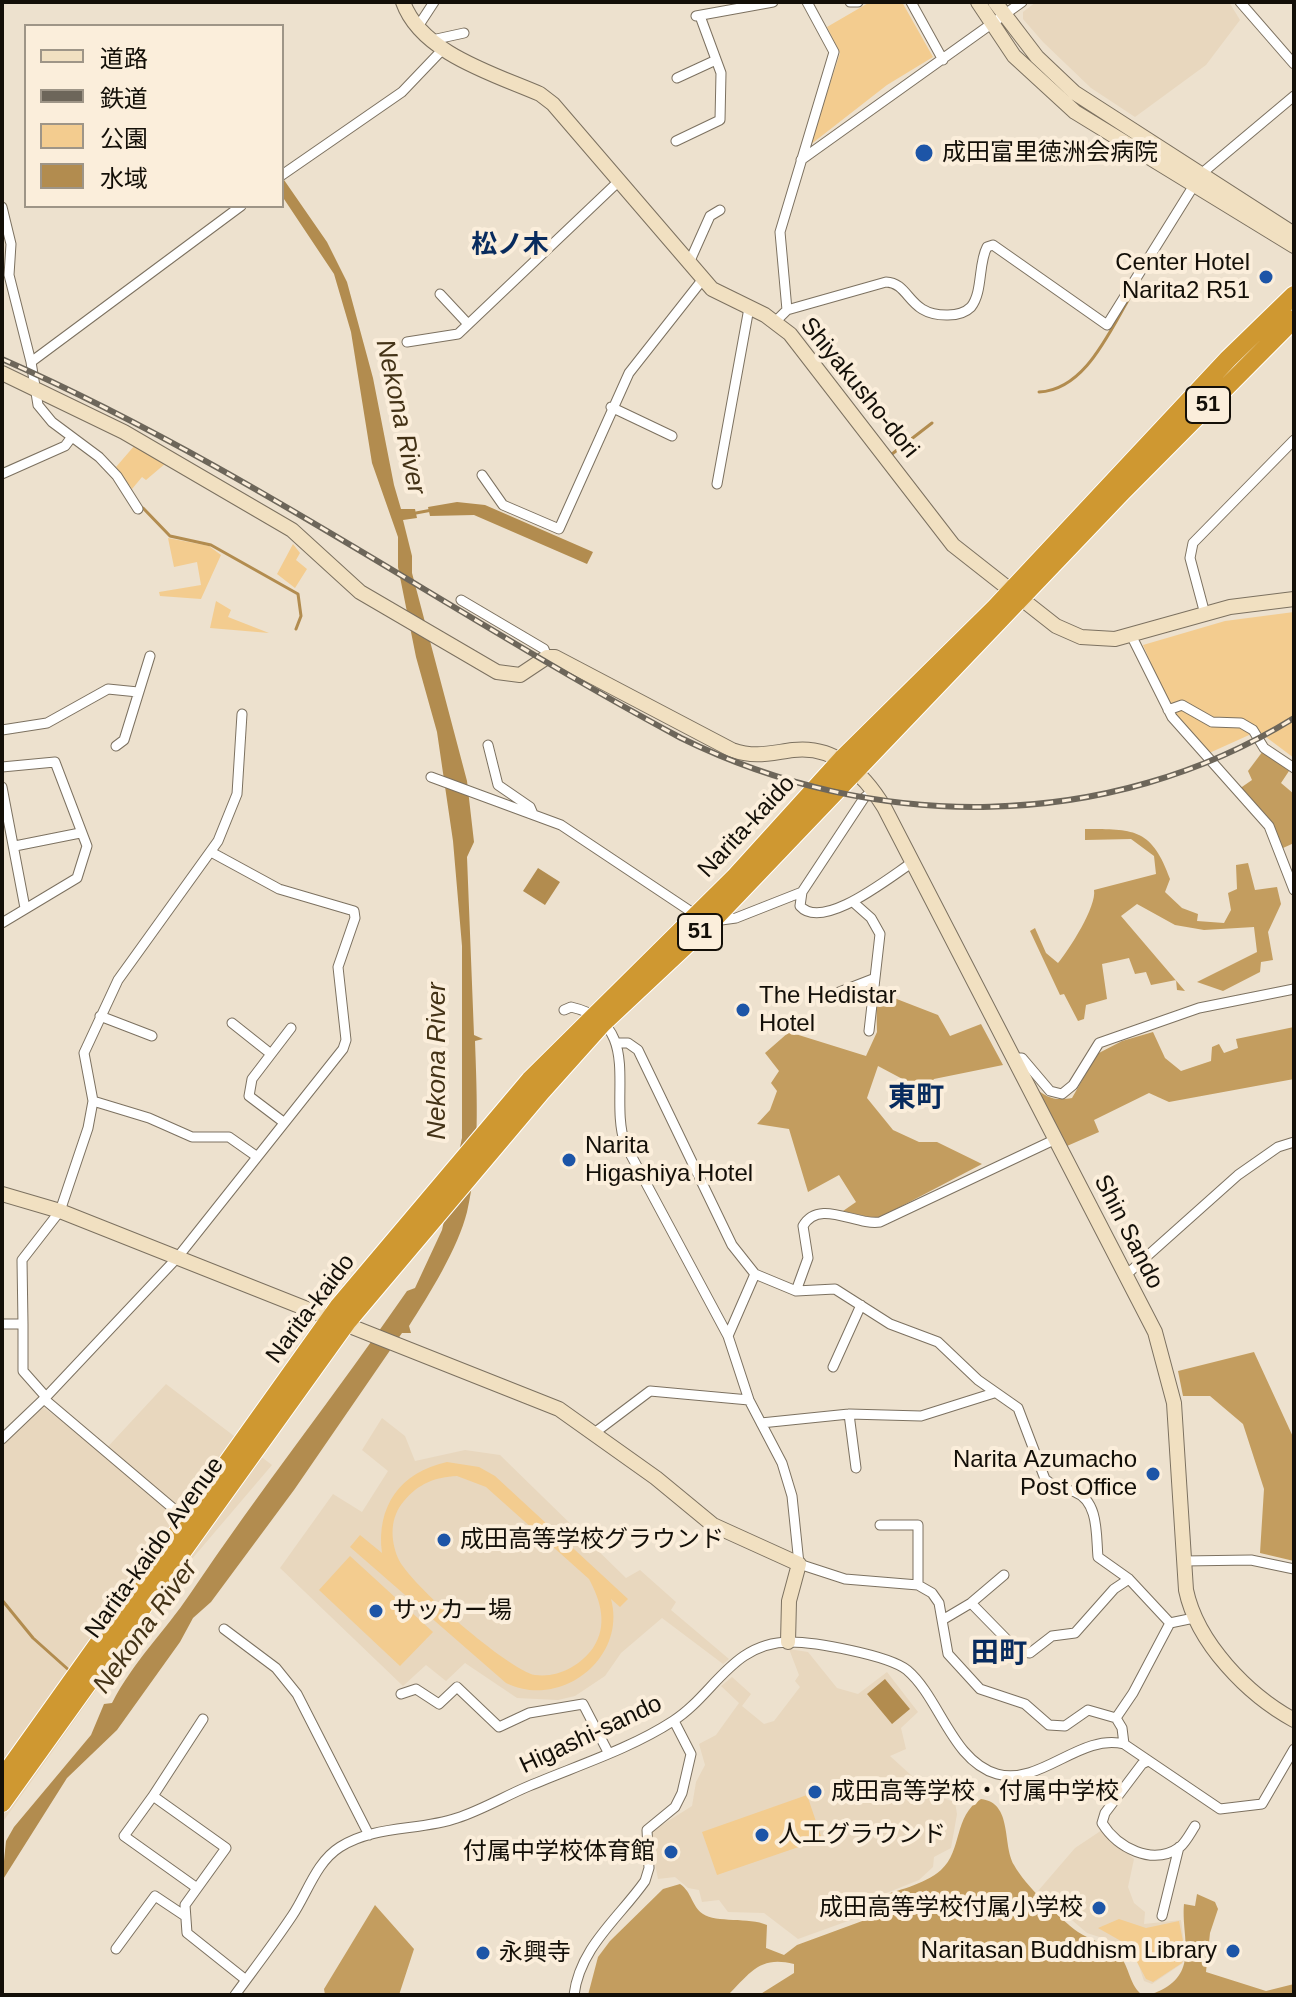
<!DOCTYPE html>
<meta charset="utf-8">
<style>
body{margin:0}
#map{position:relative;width:1296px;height:1997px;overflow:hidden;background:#ede1ce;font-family:Helvetica,"Noto Sans JP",sans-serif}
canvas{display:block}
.frame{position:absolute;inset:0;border:4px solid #130f08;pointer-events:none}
.legend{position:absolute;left:24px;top:24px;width:260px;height:184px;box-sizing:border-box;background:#fbeedb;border:2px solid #9e9587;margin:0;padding:10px 14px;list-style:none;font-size:24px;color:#130f08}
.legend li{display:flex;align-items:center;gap:16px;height:40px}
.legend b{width:40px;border:2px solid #9e9587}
</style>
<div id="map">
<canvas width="1296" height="1997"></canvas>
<div class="frame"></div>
<ul class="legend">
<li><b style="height:10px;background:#f1e0c1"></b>道路</li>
<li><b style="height:10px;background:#6d665a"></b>鉄道</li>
<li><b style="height:22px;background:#f3cc8f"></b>公園</li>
<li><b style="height:22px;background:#b28c4f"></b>水域</li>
</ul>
</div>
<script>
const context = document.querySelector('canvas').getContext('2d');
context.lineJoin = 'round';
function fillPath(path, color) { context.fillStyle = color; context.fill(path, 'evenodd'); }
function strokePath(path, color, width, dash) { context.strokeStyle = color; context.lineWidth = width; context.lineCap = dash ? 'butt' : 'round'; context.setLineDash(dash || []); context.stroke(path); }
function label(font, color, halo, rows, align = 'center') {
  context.font = font + ' Helvetica,"Noto Sans JP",sans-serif'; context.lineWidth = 8; context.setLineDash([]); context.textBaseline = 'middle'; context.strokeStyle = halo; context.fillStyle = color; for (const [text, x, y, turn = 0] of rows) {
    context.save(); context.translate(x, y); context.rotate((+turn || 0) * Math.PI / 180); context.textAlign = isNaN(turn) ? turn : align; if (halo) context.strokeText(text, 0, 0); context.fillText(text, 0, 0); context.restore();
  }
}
fillPath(new Path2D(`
 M1036 2H1229L1240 20 1206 65 1135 117 1091 88 1043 42 1023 19V12Z
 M166 1384 272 1465 174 1580 2 1823V1445L43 1407 103 1452Z
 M382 1418 405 1436 415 1461 465 1450 500 1455 626 1578 640 1570 676 1602 671 1610 729 1659 723 1664 662 1618 621 1653 605 1676 575 1696 558 1700 517 1698 465 1663 446 1681 426 1665 403 1686 280 1568 333 1494 362 1512 388 1471 362 1450Z
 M789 1649 808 1652 837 1688 858 1694 887 1672 918 1712 901 1728 906 1749 890 1756 912 1776 936 1788V1796L955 1802 957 1814 951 1848 934 1857 933 1867 919 1880 869 1900 870 1913 798 1939 764 1913 728 1912 719 1900 702 1902 699 1890 688 1888 675 1877 658 1879 649 1833 692 1806 696 1782 705 1765 699 1744 716 1735 739 1703 721 1686 732 1677 751 1694 742 1706 764 1724 774 1721 800 1687 795 1681 799 1675Z
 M1102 1830 1134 1859 1128 1887 1134 1903 1145 1912 1144 1924 1181 1920 1185 1949 1183 1963 1152 1984 1144 1981 1137 1960 1124 1945 1087 1933 1038 1891 1075 1848Z`), '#e8d7be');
fillPath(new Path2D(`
 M870 2H902L933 57 887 85 810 145 840 53 827 27Z
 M135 445 166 463 146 480 142 477 132 489 116 467Z
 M168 538 209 546 221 555 201 599 160 596 159 592 201 585 197 562 174 567Z
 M293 544 300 553 296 560 307 569 295 588 277 574Z
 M216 601 231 610 228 617 269 633 210 628Z
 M1294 612V758L1258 731 1207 754 1174 716 1143 645 1225 621Z
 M447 1462 479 1467 495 1476 628 1599 620 1607 611 1599C627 1658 561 1710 506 1683L350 1547 360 1535 382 1553C376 1507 400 1472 447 1462ZM457 1476 486 1487 589 1579C601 1601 608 1626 593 1648 580 1666 558 1678 535 1675 510 1671 408 1583 398 1558 390 1539 390 1517 404 1501 418 1484 435 1477 457 1476Z
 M350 1556 433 1632 400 1666 319 1590Z
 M807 1795 822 1839 717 1875 702 1832Z
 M1119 1919 1146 1928 1179 1921 1185 1951 1182 1963 1153 1982 1146 1979 1128 1945 1098 1928Z`), '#f3cc8f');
fillPath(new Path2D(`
 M1263 751 1289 771 1281 783 1294 794V843L1283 848 1271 825 1239 789 1252 780 1248 771Z
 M1085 829C1133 829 1152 828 1170 879L1165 892 1182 908 1198 914 1197 921 1224 923 1231 910 1228 893 1237 889 1236 865 1248 863 1255 890 1277 887 1281 904 1268 932 1273 960 1261 962 1260 972 1223 991 1197 982 1257 952 1254 927 1204 930 1175 925 1137 904 1121 916 1185 991 1177 990 1176 980 1151 985 1146 972 1135 974 1129 958 1102 964 1107 999 1086 1005 1084 1019 1078 1021 1064 994 1060 995 1030 931 1035 928 1046 953 1058 963C1069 950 1097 906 1094 890L1156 874 1154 856 1131 839 1085 840Z
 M876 991 938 1015 950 1036 981 1024 1003 1065 934 1079 925 1091 878 1066 867 1098 893 1130 919 1142H937L982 1164 877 1219 843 1211 856 1202 839 1175 808 1192 789 1129 757 1124 770 1110 777 1091 771 1083 779 1071 765 1053 789 1032 866 1056 877 1032Z
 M1294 1027V1079L1169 1102 1149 1093 1094 1120 1099 1132 1067 1146 1034 1087C1047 1098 1055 1101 1072 1098L1097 1054 1122 1041 1153 1032 1165 1058 1181 1071 1211 1061 1212 1047 1219 1044 1224 1053 1238 1048 1236 1039Z
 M1254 1352 1294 1439V1561L1260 1553 1264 1489 1243 1424 1210 1396H1183L1178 1371Z
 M981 1799C1013 1803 1002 1844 1014 1865 1025 1885 1059 1918 1078 1932 1090 1940 1105 1943 1116 1952 1130 1964 1128 1983 1141 1994 1151 1995 1156 1993 1165 1988 1198 1969 1181 1935 1184 1904L1195 1906 1197 1894 1215 1902 1218 1909 1210 1933 1206 1972 1266 1991 1294 1984V1995H759L794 1973V1964C760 1955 750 1973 728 1995H588L598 1957 610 1941 663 1889 680 1884C692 1892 692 1907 703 1914 716 1923 749 1917 767 1925L766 1948 784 1955 797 1945 865 1920 876 1898C897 1890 924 1885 941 1870 963 1850 953 1816 981 1799Z
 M375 1905 414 1949 399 1995H325L324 1989Z`), '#c39d5f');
fillPath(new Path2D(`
 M282 177 327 242 347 282 373 378 394 485 401 509H415L417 518 403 520 412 556V573L467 781 474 842 467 857 474 1035 483 1039 475 1041C477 1098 480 1156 467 1212 458 1248 429 1295 409 1326L411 1333H402L294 1490 211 1602 193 1618 180 1642 117 1730 67 1778 2 1881 6 1841 14 1827 91 1735 104 1704 112 1703C133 1662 165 1631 190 1594 259 1491 336 1394 407 1291L415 1288 442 1230 462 1138V946L453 841 437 732 416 657 398 567V537L372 463 351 332 334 274 282 196Z
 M457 502 485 505 593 552 587 564 474 515 430 516 428 507Z
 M538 868 560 882 545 905 523 891Z
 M885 1679 910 1709 892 1724 867 1694Z`), '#b28c4f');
strokePath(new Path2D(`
 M1039 392C1085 390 1109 332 1130 297
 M892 454 932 423
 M143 508 170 536 211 545 298 594 301 616 296 629
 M416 513 432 510
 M2 1600 33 1638 71 1672`), '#b28c4f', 3);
const street = new Path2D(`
 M850 2H858
 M911 2 943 60
 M1240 2 1294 64
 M696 16 773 2
 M417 28 434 2
 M432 40 464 33
 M677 78 716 60
 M676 141 720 120 721 73 700 16
 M801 160 1022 2
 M282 175 402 92 444 48
 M2 207 11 244 9 275 31 362 38 405 52 422 99 457 117 476 138 509
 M689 263 710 216 720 210
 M440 294 468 324
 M787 310 780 232 834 52 807 2
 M776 321 787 310 886 282C911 283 907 316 948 315 956 315 965 313 971 307 983 292 978 264 987 247L993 245 1107 325 1201 174 1294 96
 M407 342 458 334 619 181
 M31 362 241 206
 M611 407 672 436
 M2 474 65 446 71 438
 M482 475 503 505 559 529 629 373 703 279
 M717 484 749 308
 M461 600 544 649 547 657
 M1205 614 1190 558 1193 543 1294 440
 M1131 635 1172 717 1269 826 1294 890
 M1168 710 1182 705 1212 722 1241 723 1253 730 1264 748 1294 768
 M2 730 47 723 108 689 138 692
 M488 745 498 785 530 807 533 814
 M116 746 124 740 150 656
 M2 767 55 762 87 846 77 878 2 923
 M431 777 561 825 696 915
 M2 787 25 908
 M874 790 864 798 802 892 800 906C823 932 891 876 913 862
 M15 846 80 833
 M853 902 871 918 880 934 869 1031
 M714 921 736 918 802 892
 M837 993 873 979
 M564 1010 571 1007C645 1024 608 1094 625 1144L728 1336 749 1400 782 1463 792 1496 799 1564 845 1579 918 1585 932 1593 939 1603 948 1654 980 1689 1025 1704 1049 1725 1065 1726 1088 1710 1116 1718 1122 1728 1124 1744
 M100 1016 152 1036
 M232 1023 271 1054
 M616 1043H628L638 1050 732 1245 755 1274 796 1291 835 1289 890 1324 938 1342 978 1380 1018 1408 1045 1479C1054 1487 1063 1488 1075 1492 1099 1501 1096 1536 1098 1557L1129 1579 1170 1623
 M1013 1058H1022L1050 1091 1062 1094 1073 1085 1099 1043 1199 1008 1294 989
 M93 1101 149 1118 192 1137H229L256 1156
 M282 1121 249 1096 252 1079 291 1028
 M1126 1275 1238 1175 1278 1147 1294 1142
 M796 1291 808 1258 803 1226C819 1198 856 1226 880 1222L1056 1139
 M2 1324H23V1371L46 1397 2 1439
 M23 1324 22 1260 60 1211 88 1128 93 1101 84 1053 118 980 218 841 237 794 242 714
 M728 1336 755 1274
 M833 1367 861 1305
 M46 1397 177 1258 343 1049 346 1040 338 967 355 918 354 911 279 889 211 852
 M44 1399 188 1521
 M849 1414 856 1468
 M761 1423 849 1414 921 1416 994 1393
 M593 1434 650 1391 749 1400
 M880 1525H918V1585
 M1184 1561 1251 1560 1294 1569
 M971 1603 1018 1651 1030 1653 1052 1636 1075 1633 1114 1589 1129 1579
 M944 1619 971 1603 1004 1575
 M1170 1623 1194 1618
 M224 1629 276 1668 297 1694 369 1835
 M401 1694 416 1689 439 1704 457 1687 499 1727 529 1713 583 1704 608 1752
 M1116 1718 1133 1693 1170 1623
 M203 1719 153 1796 226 1848 185 1905 187 1933 246 1980
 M1148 1761 1142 1764 1105 1813 1102 1823C1117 1847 1152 1867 1180 1847 1186 1842 1191 1832 1195 1826
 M153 1796 124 1836 197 1888
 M1162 1916 1179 1847
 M116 1949 155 1896 185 1916
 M235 1995C254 1969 274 1943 292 1916 307 1894 316 1862 340 1847 374 1825 420 1831 457 1818 482 1810 505 1796 529 1786 576 1766 630 1749 673 1721 714 1695 732 1642 790 1642 815 1642 888 1655 907 1670 940 1698 952 1761 997 1774 1041 1786 1080 1733 1124 1744L1220 1809 1262 1804 1294 1749
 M574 1995C580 1947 619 1918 645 1881L649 1868 647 1830 675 1807 682 1793 691 1754 674 1721`);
const secondary = new Path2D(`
 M403 2C421 53 494 74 540 94L553 104 712 289 765 315 790 334 953 545 1056 626 1081 637 1115 639 1230 607 1294 599
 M978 2 1014 56 1075 112 1294 246
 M995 2 1037 57 1075 93 1294 234
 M2 373 124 432 292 530 360 592 497 672 520 675 547 657H555L732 750C755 758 770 753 793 750 835 745 864 774 884 807L1155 1332 1174 1403 1186 1590C1197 1643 1248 1695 1294 1720
 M2 1194 60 1211 559 1409 656 1478 713 1525 799 1564 789 1601 788 1642`);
const highway = new Path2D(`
 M2 1779 339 1306 530 1080 734 878 842 759 995 608 1228 359 1294 295
 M2 1803 347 1322 542 1091 602 1024 712 921 1122 492 1294 319`);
strokePath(street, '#7c7160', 11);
strokePath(secondary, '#7c7160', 16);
strokePath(highway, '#fff', 20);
strokePath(street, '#fff', 9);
strokePath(secondary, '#f1e0c1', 14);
strokePath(highway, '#cf9831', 18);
const rail = new Path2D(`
 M2 359C241 464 452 615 681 738 874 833 1108 833 1294 718`);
strokePath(rail, '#6d665a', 6);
strokePath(rail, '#fbeedb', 3, [9]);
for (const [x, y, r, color] of [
 [924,153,10,"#1d55a7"],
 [1266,277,8,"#1d55a7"],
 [743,1010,8,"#1d55a7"],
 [569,1160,8,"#1d55a7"],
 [1153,1474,8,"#1d55a7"],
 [444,1540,8,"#1d55a7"],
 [376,1611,8,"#1d55a7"],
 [815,1792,8,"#1d55a7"],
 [762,1835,8,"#1d55a7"],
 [671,1852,8,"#1d55a7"],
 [1099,1908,8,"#1d55a7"],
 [1233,1951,8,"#1d55a7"],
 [483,1953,8,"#1d55a7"]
]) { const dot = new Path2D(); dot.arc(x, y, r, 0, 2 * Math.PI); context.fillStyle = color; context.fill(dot); strokePath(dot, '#fbeedb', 3); }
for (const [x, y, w] of [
 [1208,405,44],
 [700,932,44]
]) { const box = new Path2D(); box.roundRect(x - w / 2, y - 18, w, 36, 6); context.fillStyle = '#fbeedb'; context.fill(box); strokePath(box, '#130f08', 2); }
label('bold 22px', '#130f08', null, [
 ["51",1208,405],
 ["51",700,932]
]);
label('24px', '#130f08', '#fbeedb', [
 ["成田富里徳洲会病院",942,153],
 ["Center Hotel",1250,263,"right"],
 ["Narita2 R51",1250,291,"right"],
 ["The Hedistar",759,996],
 ["Hotel",759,1024],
 ["Narita",585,1146],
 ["Higashiya Hotel",585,1174],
 ["Narita Azumacho",1137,1460,"right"],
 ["Post Office",1137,1488,"right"],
 ["成田高等学校グラウンド",460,1540],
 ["サッカー場",392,1611],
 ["成田高等学校・付属中学校",831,1792],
 ["人工グラウンド",778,1835],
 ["付属中学校体育館",655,1852,"right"],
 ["成田高等学校付属小学校",1083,1908,"right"],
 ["Naritasan Buddhism Library",1217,1951,"right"],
 ["永興寺",499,1953]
], 'left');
label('24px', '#130f08', '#fbeedb', [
 ["Shiyakusho-dori",859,388,51],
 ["Narita-kaido",747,827,-47],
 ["Shin Sando",1128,1232,63],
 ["Narita-kaido",311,1309,-53],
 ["Narita-kaido Avenue",155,1548,-54],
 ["Higashi-sando",591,1735,-25]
]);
label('bold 26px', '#082b5e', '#fbeedb', [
 ["松ノ木",510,246]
]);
label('italic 26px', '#433216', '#fbeedb', [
 ["Nekona River",400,417,78],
 ["Nekona River",438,1061,-90],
 ["Nekona River",146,1627,-54]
]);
label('bold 28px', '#082b5e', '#fbeedb', [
 ["東町",916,1098],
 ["田町",999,1654]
]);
</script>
